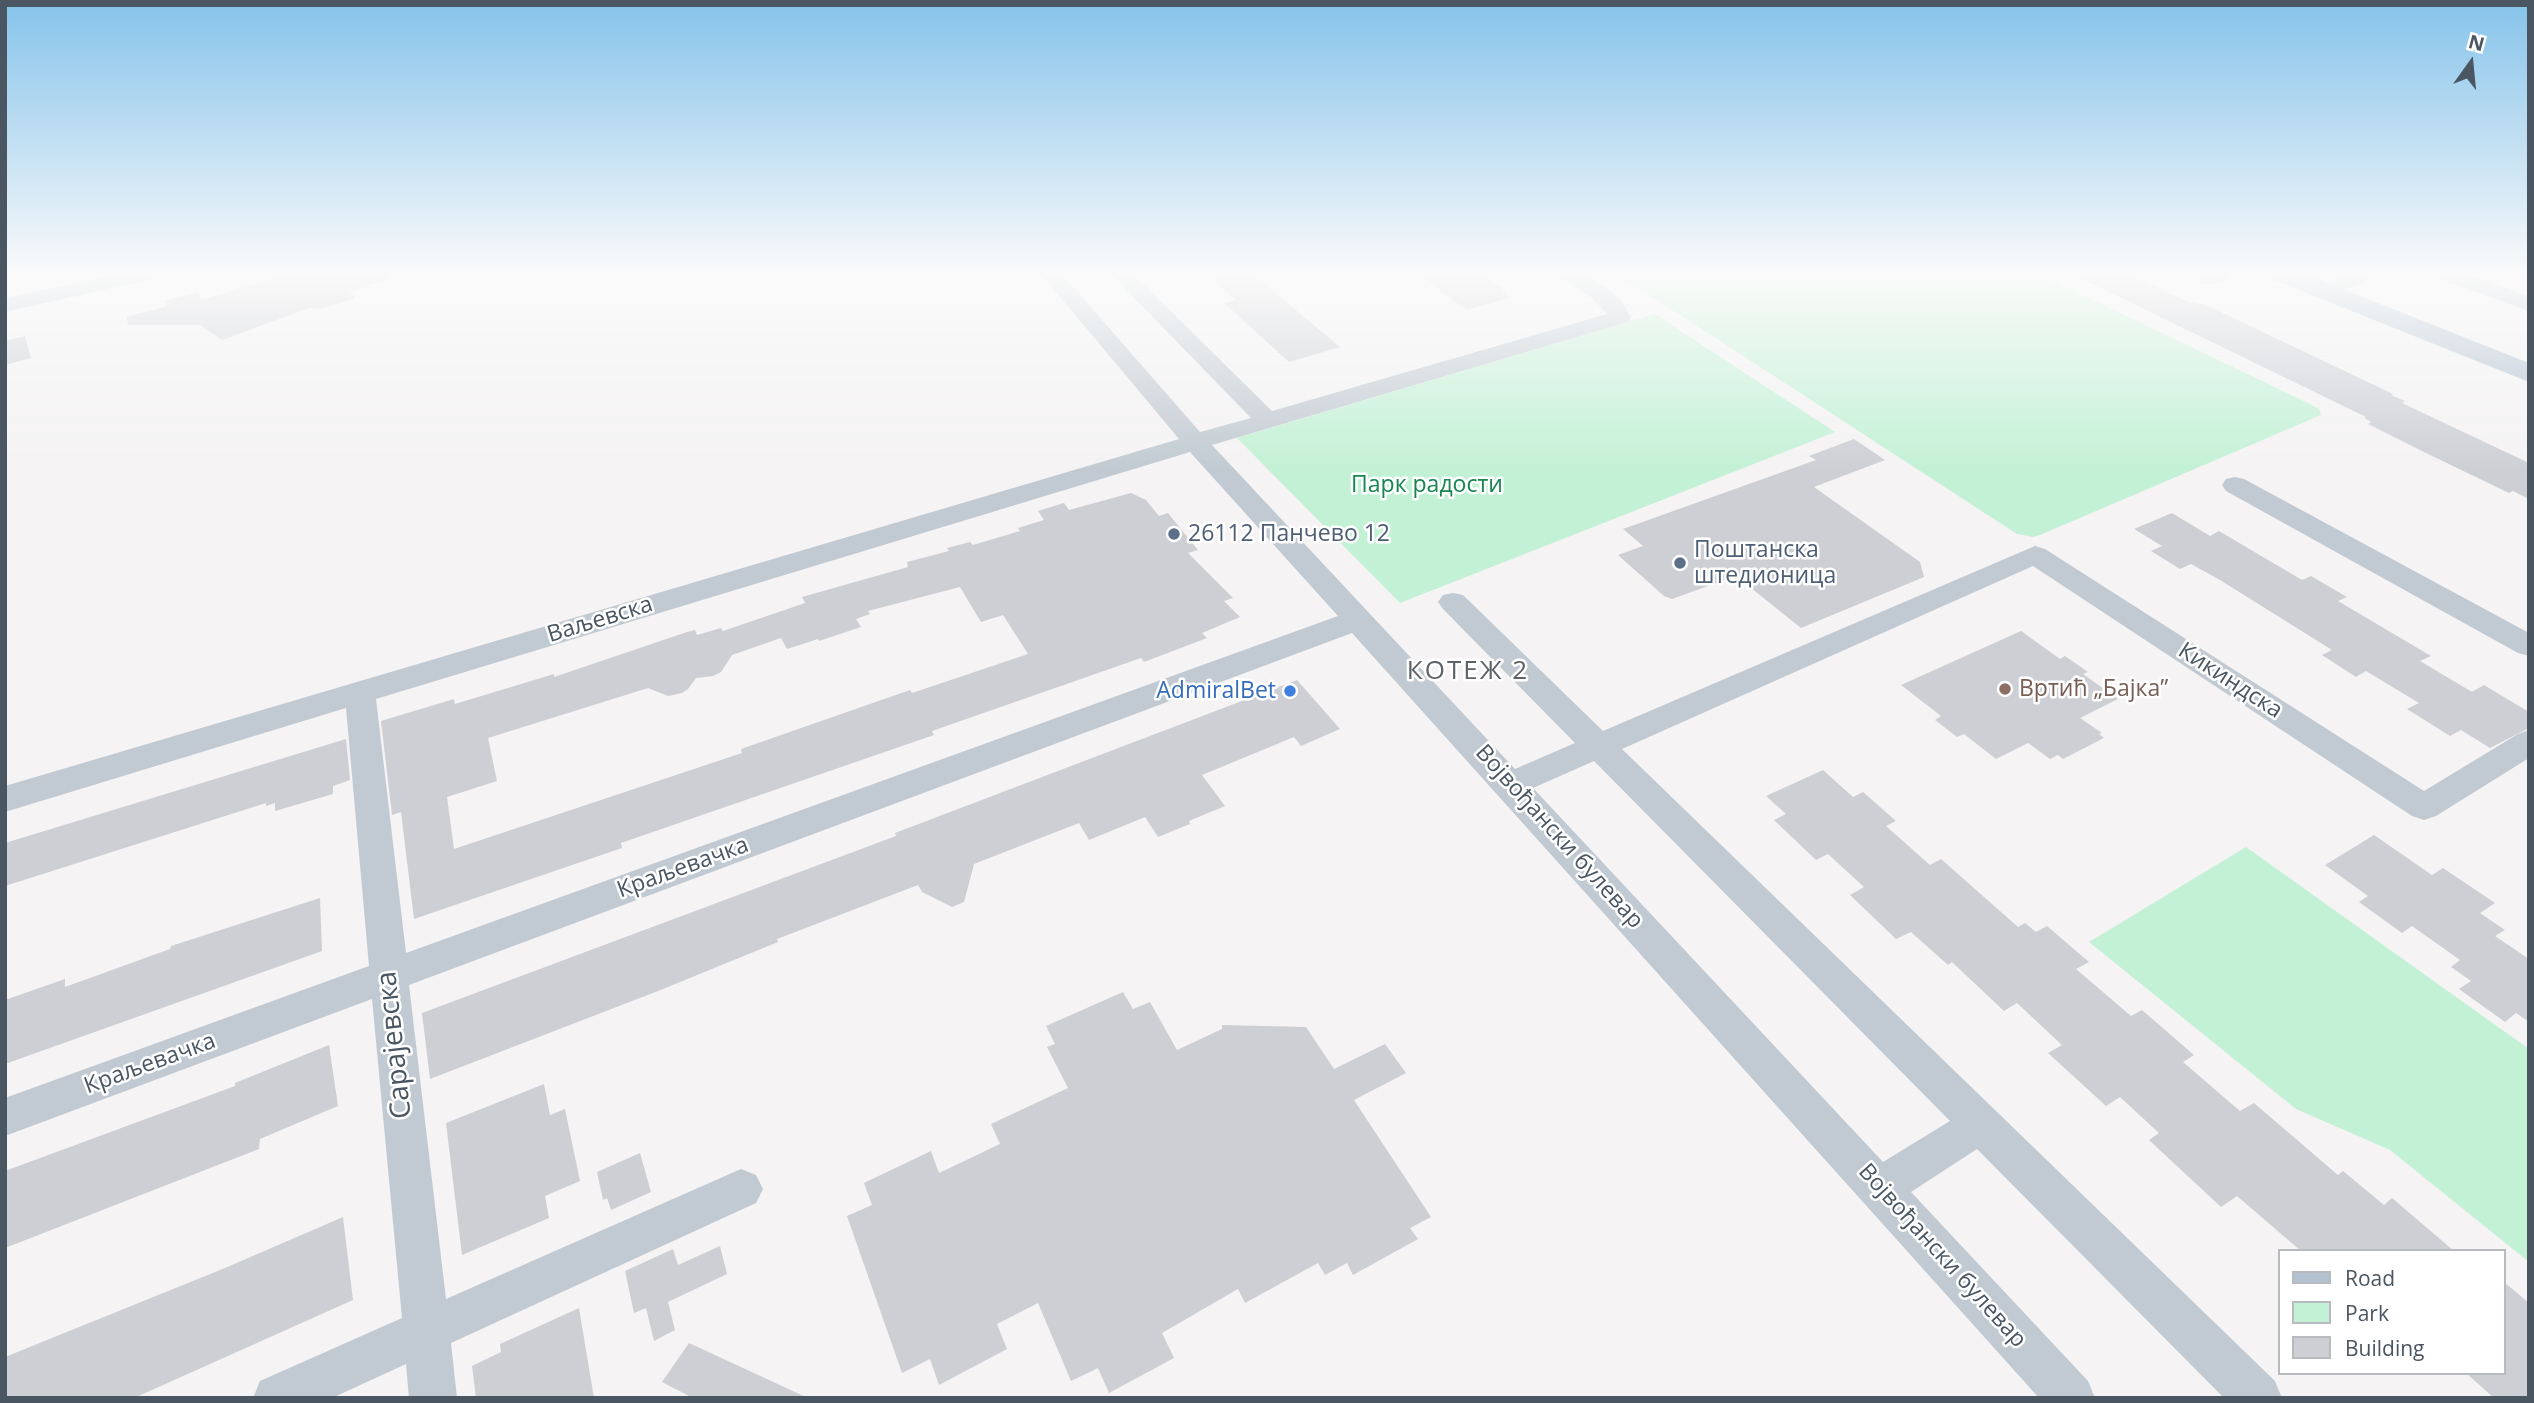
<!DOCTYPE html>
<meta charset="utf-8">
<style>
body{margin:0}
#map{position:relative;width:2534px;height:1403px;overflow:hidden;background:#f5f3f3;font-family:"Open Sans",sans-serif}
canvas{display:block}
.frame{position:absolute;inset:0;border:7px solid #4a5661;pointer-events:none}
.legend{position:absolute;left:2278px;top:1249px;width:228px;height:126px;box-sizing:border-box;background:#fff;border:2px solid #b7bbc0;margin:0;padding:9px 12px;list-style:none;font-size:21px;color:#4a5661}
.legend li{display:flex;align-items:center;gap:14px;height:35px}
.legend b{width:35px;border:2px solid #b7bbc0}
.north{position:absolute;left:2436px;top:28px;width:70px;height:70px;-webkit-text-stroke:5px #fff;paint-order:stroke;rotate:15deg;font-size:19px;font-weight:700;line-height:28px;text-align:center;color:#4a5661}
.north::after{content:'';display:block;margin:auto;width:24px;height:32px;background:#4a5661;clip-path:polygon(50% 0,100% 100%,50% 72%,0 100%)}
</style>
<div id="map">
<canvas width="2534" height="1403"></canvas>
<div class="frame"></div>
<ul class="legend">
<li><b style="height:9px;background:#b3c2d1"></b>Road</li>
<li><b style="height:19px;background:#c3f1d5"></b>Park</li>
<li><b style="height:19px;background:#cdcfd5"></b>Building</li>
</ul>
<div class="north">N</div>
</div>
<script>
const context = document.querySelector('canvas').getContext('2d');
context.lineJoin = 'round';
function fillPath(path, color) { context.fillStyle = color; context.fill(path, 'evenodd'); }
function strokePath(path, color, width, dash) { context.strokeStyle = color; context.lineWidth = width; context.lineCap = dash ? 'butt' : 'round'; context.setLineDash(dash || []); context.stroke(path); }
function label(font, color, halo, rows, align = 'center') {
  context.font = font + ' "Open Sans",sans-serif'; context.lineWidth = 5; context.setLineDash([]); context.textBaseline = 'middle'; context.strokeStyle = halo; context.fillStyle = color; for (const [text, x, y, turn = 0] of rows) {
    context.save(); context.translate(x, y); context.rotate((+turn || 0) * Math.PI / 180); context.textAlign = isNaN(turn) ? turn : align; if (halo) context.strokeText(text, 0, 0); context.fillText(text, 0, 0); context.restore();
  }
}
fillPath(new Path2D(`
 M1610 274H2039L2310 404 2319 409 2321 415 2040 535 2033 537 2017 534 1657 300Z
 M1655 314 1835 432 1400 603 1237 438Z
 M2246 847 2529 1049V1262L2390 1150 2296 1109 2089 942Z`), '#c3f1d5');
fillPath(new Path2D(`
 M290 274H389L390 279 350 292 356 298 321 309 309 308 222 340 200 325H128L127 317 167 306 164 301 198 292 201 300Z
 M1206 274H1253L1340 347 1289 362 1224 303 1236 300Z
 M1419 274H1482L1505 291 1502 292 1510 298 1466 310Z
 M2072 274H2127L2188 302 2204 304 2393 394 2391 395 2405 401 2402 403 2529 463V499L2513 491 2509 493 2428 454 2368 424 2371 422 2364 418 2366 417Z
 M25 336 31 358 5 365V341Z
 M1854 439 1885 460 1814 487 1920 562 1924 577 1801 628 1736 576 1672 599 1664 596 1618 555 1643 546 1623 529 1816 460 1809 456Z
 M1131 493 1146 500 1159 516 1168 513 1198 550 1188 553 1233 598 1224 601 1240 617 1202 633 1207 638 1144 662 1141 658 932 731 934 735 621 843 622 848 414 919 401 812 392 815 381 721 454 699 455 704 554 674V677L687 632 695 630 697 635 721 628 723 631 805 603 802 597 908 567 907 562 949 551 947 548 970 542 973 545 1020 531 1018 528 1044 520 1038 511 1064 503 1069 510ZM960 587 981 622 1003 615 1028 654 912 693 910 690 741 749 742 753 454 849 447 797 497 781 488 738 648 688 668 696 682 693 688 689 696 678 713 676 721 672 732 655 781 638 787 649 818 639 819 641 861 627 856 619 870 614 868 611Z
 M2172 513 2210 536 2219 531 2302 580 2311 576 2347 597 2338 601 2431 656 2420 661 2472 692 2484 685 2529 712V728L2490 748 2461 730 2450 736 2407 709 2419 703 2366 671 2356 677 2322 655 2332 650 2220 580 2191 564 2180 569 2151 551 2162 546 2134 529Z
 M2021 631 2060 659 2065 656 2088 672 2083 674 2118 699 2080 718 2102 733 2099 734 2104 738 2063 759 2058 755 2050 759 2028 743 1996 759 1964 734 1957 737 1935 720 1941 716 1901 685Z
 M1297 680 1340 729 1301 746 1294 737 1202 775 1225 806 1189 821 1190 824 1158 837 1145 817 1089 840 1079 823 974 864 964 902 952 907 922 892 918 885 777 939 778 942 658 991 430 1079 422 1013 896 836 895 833Z
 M346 739 350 780 333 786V794L275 811V803L266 806V803L5 886V843Z
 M1823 770 1853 797 1863 792 1896 821 1886 826 1930 865 1941 859 2018 927 2025 923 2036 932 2047 926 2089 962 2076 969 2131 1016 2142 1010 2194 1055 2183 1062 2240 1111 2254 1103 2338 1175 2343 1171 2384 1205 2392 1198 2454 1251H2301L2237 1196 2221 1207 2149 1140 2159 1133 2120 1097 2106 1106 2048 1053 2062 1045 2017 1003 2004 1011 1952 962 1948 965 1911 932 1896 939 1850 895 1864 887 1828 854 1816 860 1774 820 1786 814 1766 796Z
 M2374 835 2432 875 2443 868 2495 903 2480 913 2505 930 2495 936 2529 959V1022L2516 1013 2505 1022 2459 989 2471 981 2451 967 2460 960 2412 926 2402 933 2359 902 2368 896 2325 865Z
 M320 898 322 951 5 1064V1000L65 979V987L170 949 171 946Z
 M1123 992 1133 1009 1150 1002 1177 1050 1222 1029V1025L1306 1027 1334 1069 1385 1044 1406 1073 1354 1100 1431 1217 1410 1228 1418 1239 1353 1275 1347 1263 1325 1275 1318 1263 1245 1303 1238 1289 1162 1333 1174 1358 1109 1393 1098 1368 1071 1381 1038 1303 997 1324 1007 1349 939 1385 930 1359 902 1373 847 1216 872 1205 864 1183 931 1151 939 1173 1000 1144 991 1124 1068 1088 1047 1047 1055 1044 1046 1026Z
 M329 1045 338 1106 260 1139 259 1149 5 1248V1171L235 1086V1083Z
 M544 1084 550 1115 565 1109 580 1181 545 1196 549 1218 462 1255 446 1123Z
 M640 1153 651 1192 611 1210 607 1198 603 1200 597 1172Z
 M343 1217 353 1300 134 1398H5V1357L225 1268Z
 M720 1246 727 1274 668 1302 675 1330 654 1341 646 1308 634 1313 625 1271 673 1249 678 1265Z
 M2504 1282 2529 1303V1398H2494L2466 1373H2504Z
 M579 1308 594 1398H476L472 1366 501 1352 500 1344Z
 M689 1343 808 1398H693L662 1382Z`), '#cdcfd5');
fillPath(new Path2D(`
 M117 274H155L152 279 5 312V298Z
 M1041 274H1062L1200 432 1251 418 1111 274H1133L1272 411 1607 314 1591 297 1562 279 1560 274H1584L1599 283 1620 299 1631 317 1628 322 1212 445 1515 769 1575 743 1443 609 1438 602 1443 595 1453 593 1463 595 1603 731 2035 546 2045 549 2424 791 2518 734 2529 730V758L2436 816 2424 820 2412 816 2033 566 1622 749 2275 1381 2282 1398H2224L1977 1149 1911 1192 2088 1381 2095 1398H2039L1352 633 409 985 446 1299 741 1169 756 1175 763 1189 756 1203 451 1343 457 1398H409L406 1364 332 1398H253L260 1381 402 1318 372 999 5 1136V1098L369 966 346 708 5 812V786L1179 439ZM1190 452 1338 616 406 953 376 699ZM1594 761 1950 1121 1883 1162 1533 788Z
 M2201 274H2231C2225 283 2211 285 2201 283L2198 278Z
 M2346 274H2374C2366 284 2348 291 2335 288L2332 283Z
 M2437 274H2467L2529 296V311L2440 279Z
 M2235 477 2244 479 2529 633V656L2518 653 2226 491 2222 485 2226 479Z`), '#c1cad2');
fillPath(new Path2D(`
 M2270 274H2305L2529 363V382L2274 280Z`), '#b3c2d1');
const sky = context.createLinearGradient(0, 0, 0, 470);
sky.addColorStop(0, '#85c3ea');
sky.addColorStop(0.58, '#fafafa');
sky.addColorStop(1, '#fafafa00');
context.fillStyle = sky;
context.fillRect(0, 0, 2534, 470);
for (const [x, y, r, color] of [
 [1174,534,7,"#5c6f8a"],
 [1680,563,7,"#5c6f8a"],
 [2005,689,7,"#8d6e63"],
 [1290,691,7,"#3f7fe0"]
]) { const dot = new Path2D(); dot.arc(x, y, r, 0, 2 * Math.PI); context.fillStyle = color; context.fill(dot); strokePath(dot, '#fff', 2.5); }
label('23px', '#17864f', '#fff', [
 ["Парк радости",1427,485]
]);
label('23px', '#4e5e75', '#fff', [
 ["26112 Панчево 12",1188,534],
 ["Поштанска",1694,550],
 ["штедионица",1694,576]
], 'left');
label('23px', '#4a5661', '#fff', [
 ["Ваљевска",600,620,-17],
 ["Кикиндска",2230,681,33],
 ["Војвођански булевар",1559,837,48],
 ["Краљевачка",683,868,-20],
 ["Краљевачка",150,1064,-20],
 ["Војвођански булевар",1942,1256,48]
]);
label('23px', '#785e54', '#fff', [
 ["Вртић „Бајка”",2019,689]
], 'left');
label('23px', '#366cbe', '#fff', [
 ["AdmiralBet",1276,691]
], 'right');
context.letterSpacing = '2px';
label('26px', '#5f6368', '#fff', [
 ["КОТЕЖ 2",1468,672]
]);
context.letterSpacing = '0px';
label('28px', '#4a5661', '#fff', [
 ["Сарајевска",395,1045,-96]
]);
</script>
